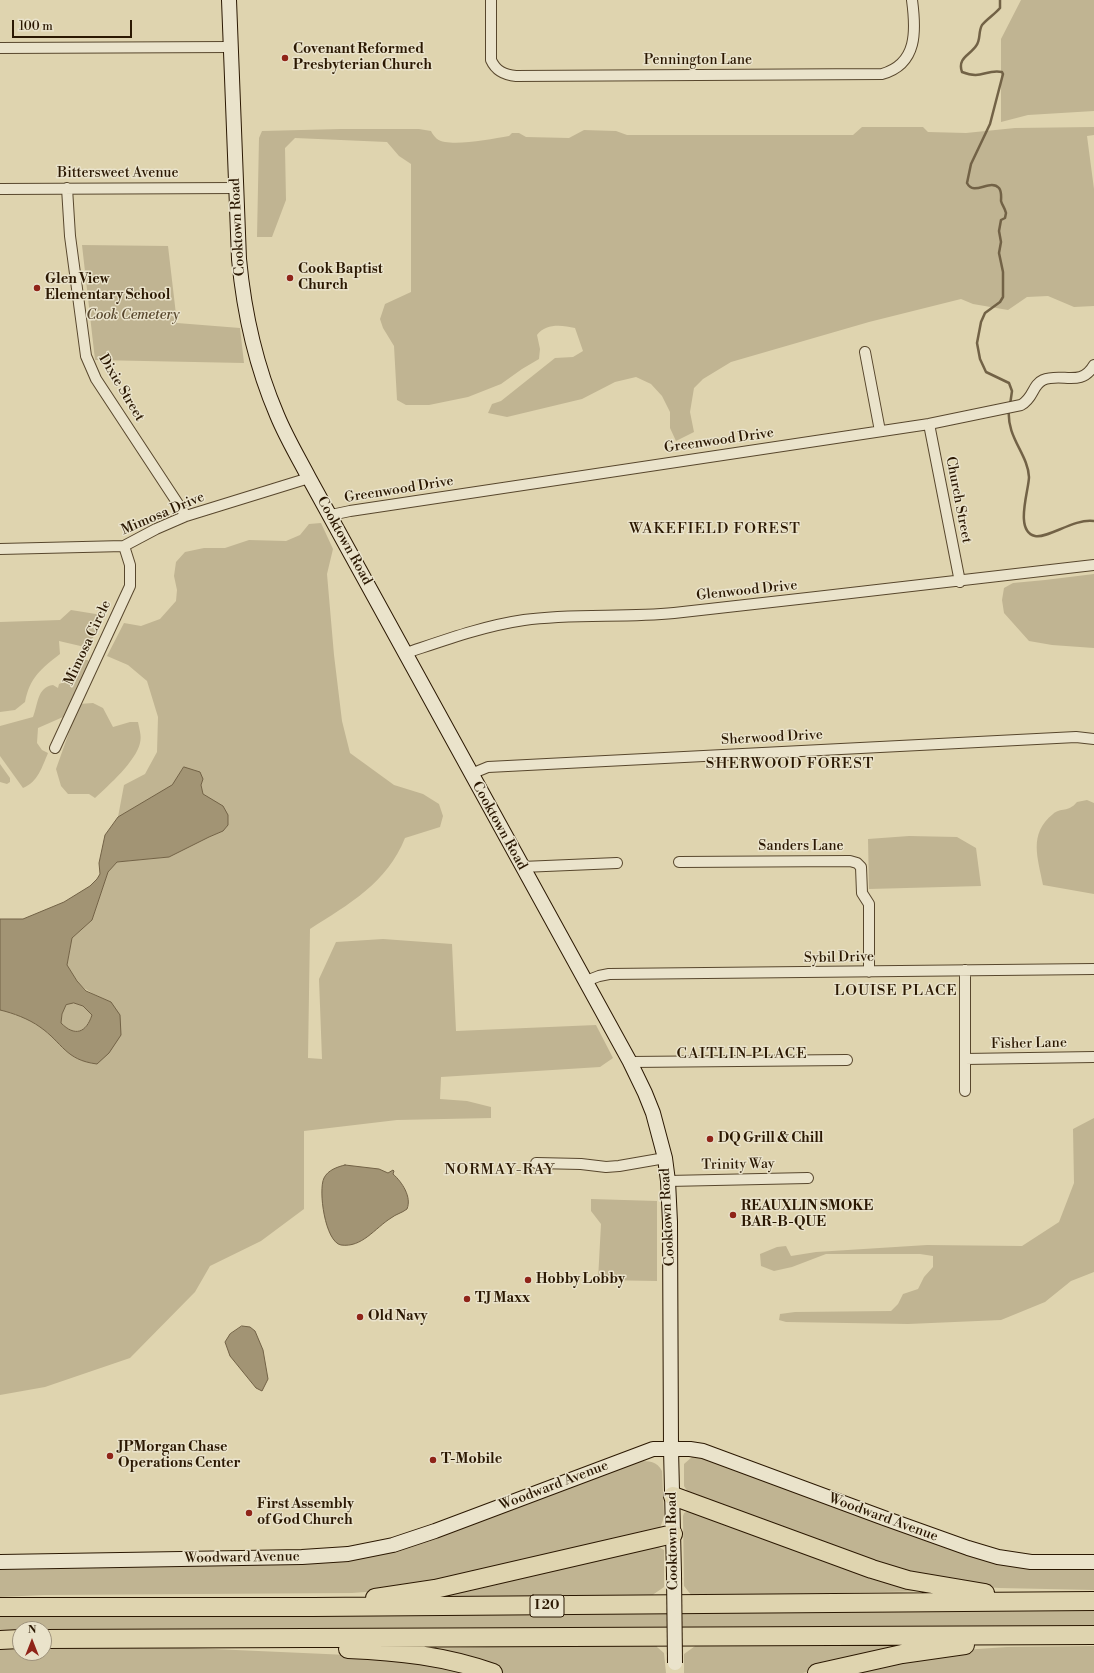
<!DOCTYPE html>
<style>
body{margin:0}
#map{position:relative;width:1094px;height:1673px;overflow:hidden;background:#dfd4af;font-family:"Libre Bodoni",serif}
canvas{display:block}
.north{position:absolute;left:12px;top:1621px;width:40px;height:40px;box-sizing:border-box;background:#eae3cb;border:1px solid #9e927b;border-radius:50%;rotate:0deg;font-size:11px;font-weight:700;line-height:16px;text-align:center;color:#2b1802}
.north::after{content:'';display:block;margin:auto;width:14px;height:18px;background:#8f2418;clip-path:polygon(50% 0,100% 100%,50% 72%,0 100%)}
.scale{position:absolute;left:12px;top:20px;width:120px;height:18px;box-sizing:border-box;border:2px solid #2b1802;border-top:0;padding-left:5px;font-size:12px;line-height:14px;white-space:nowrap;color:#2b1802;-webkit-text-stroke:3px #eae3cb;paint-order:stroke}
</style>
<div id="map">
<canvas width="1094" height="1673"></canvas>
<div class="north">N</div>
<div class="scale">100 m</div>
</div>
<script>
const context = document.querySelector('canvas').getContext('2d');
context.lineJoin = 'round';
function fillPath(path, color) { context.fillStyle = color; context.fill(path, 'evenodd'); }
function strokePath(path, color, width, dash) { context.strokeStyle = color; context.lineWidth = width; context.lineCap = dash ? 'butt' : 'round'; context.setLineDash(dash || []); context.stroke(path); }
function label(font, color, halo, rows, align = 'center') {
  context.font = font + ' "Libre Bodoni",serif'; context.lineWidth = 3; context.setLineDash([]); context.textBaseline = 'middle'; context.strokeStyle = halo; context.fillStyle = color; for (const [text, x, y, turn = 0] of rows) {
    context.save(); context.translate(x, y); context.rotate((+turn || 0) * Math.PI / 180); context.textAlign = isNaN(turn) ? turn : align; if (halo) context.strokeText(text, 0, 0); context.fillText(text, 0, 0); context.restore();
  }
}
fillPath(new Path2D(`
 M1021 0H1094V111L1028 115 1001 122V39Z
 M862 127H923L928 132 966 133 1015 128 1094 127V135L1087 136 1094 189V306L1074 307 1048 296 1027 297 1008 310 973 304 961 299 869 322 731 362 703 379 694 388 690 412 694 432 676 441 670 428V412L662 396 651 384 636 377 615 382 582 399 507 417 488 413 492 404 501 401 555 358 573 357 583 351 575 328C562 325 546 323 537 335L540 349 539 359 522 369 501 384 468 397 429 405H406L397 400 394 346 383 328 380 319 385 304 411 292V164L399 156 387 142 295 138 285 148 286 200 272 237H257L259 138 262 131 341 129H419L431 131C434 137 438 141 445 142 461 145 492 139 509 136L512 133H519L526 137 569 138 584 130 616 131 627 135H853Z
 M82 245 168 246 177 323 240 328 244 363 95 360Z
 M321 523 333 549 327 574 334 655 342 721 350 753 394 785 423 794 439 804 443 816 440 827 405 838C387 883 349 904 310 929L308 1058 322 1059 319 979 336 942 383 939 452 944 456 1031 596 1025 613 1058 600 1067 441 1077 440 1099 467 1101 491 1107V1118L397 1120 304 1131V1209L261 1241 210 1266 195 1292 130 1358 45 1387 0 1395V1010C13 1013 29 1019 40 1027 63 1043 65 1060 97 1064L111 1002C85 990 82 990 67 965L72 938 92 920 108 872 117 862 169 857 209 837 223 831 211 800 203 794 201 785 203 779 173 785 118 817 124 785 145 774 157 752 158 717 147 681 128 665 107 656 124 623 141 626 160 619 176 601 177 590 174 576 176 562 185 552 204 548H225L249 540 286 541 300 535 309 524Z
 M1094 574V648L1052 645 1029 641 1004 613 1002 600 1004 588 1013 583 1045 580Z
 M71 610 102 615 89 648 59 641 60 654C41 669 30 677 25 702L15 710 0 712V622L60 620Z
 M84 660H88L90 663 63 717 38 728 37 743 42 750 48 753C42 767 38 782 23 788L0 756V726L33 717C38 705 37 687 53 685L58 688 59 684C75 679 78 676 84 660Z
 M93 703 103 708 113 727 130 722H138C139 728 142 736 140 743 136 761 109 785 95 798L89 794H68L61 786 56 769 79 704Z
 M0 764 10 778V782L7 784 0 782Z
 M1087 800 1094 803V894L1043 885C1038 858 1028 834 1053 814 1061 807 1068 813 1077 802Z
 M909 836 957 837 976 848 981 886 869 889 868 839Z
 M74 1003 83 1006 92 1015C85 1033 76 1037 61 1023L62 1014 66 1005Z
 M1094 1118V1272L1071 1281 1045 1302 1001 1320 908 1324 786 1322 779 1320 780 1314 795 1312 891 1311 898 1304 903 1294 918 1289 924 1277 933 1267V1256L920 1254H826L792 1267 774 1271 761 1266 760 1254 777 1247 786 1246 791 1256 816 1252 927 1245 1022 1246 1059 1222 1074 1183 1073 1129Z
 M591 1199 657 1201V1281L598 1280 601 1224 591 1211Z
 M699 1456 939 1542 1094 1567V1590L999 1588 972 1586 910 1574 689 1494 684 1486V1464L692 1457Z
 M639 1461C649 1461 657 1461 662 1471L664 1515 663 1520 660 1528 417 1585 379 1591 352 1593 44 1595 0 1597V1570L302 1564 363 1558 390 1553Z
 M688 1511 931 1591 692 1596 684 1586 683 1516 684 1513Z
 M657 1546 664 1550V1587L651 1596 414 1597Z
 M1094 1608V1628L44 1633V1629H20V1633L0 1634V1613Z
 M921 1642 892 1654 803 1673H684V1654L698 1644Z
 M657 1644V1647L664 1653 666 1673H502L468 1662 422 1649 552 1645Z
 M146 1646 393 1657 472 1673H0V1647H20V1653H44V1647Z
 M1094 1646V1673H849L963 1650 1007 1647Z`), '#c0b492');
const water = new Path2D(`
 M184 767 200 772 203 779 201 785 203 794 223 806 228 815V825L223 831 209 837 169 857 117 862 108 872 92 920 72 938 67 965 77 981 86 991 111 1002 120 1015 121 1035 109 1053 97 1064C65 1060 63 1043 40 1027 29 1019 13 1013 0 1010V919H23L64 902 90 886 97 879 100 874 99 863 105 835 118 817 172 785ZM74 1003 83 1006 92 1015C86 1033 75 1037 61 1023L62 1014 66 1005Z
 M345 1165 379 1169 388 1173 393 1170 394 1171 393 1174C402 1182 412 1197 407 1209 402 1213 396 1214 391 1218 375 1228 362 1248 341 1245 325 1242 318 1190 324 1178 328 1170 337 1167 345 1165Z
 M242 1326 250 1327 255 1331 263 1350 268 1379 262 1391 256 1388 230 1356 225 1342 230 1334Z`);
fillPath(water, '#a29474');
strokePath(water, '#726246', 1);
strokePath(new Path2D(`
 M1000 0V8C995 14 987 19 982 25 978 32 981 40 976 46 970 55 957 58 962 72 982 80 985 69 1002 72L1003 74 990 124 971 164 967 183C974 197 990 178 999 188 1002 192 1001 197 1001 201 1002 205 1005 208 1006 213L1005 218 1001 220 999 231 1001 242 999 253 1003 272V297L1000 302 985 313 981 322 977 343 980 359 986 372 1009 383 1012 391 1010 405
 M1009 409C1006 437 1028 454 1029 477 1029 490 1014 531 1035 536 1048 539 1074 518 1094 521`), '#726246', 2.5);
const street = new Path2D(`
 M491 0V60C496 71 504 75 516 76L882 74C918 64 916 30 912 0
 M0 48 230 47
 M67 188 70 236 86 356 96 379 186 516
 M0 189 236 188
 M865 352 880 431
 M929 424 960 582
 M331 515 350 511 929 424 1021 405C1034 398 1032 385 1043 380 1062 372 1081 388 1094 365
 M0 549 124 546 156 529 186 516 309 478
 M406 653C445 640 483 626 524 620 573 613 624 618 674 613 814 597 954 582 1094 565
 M55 748 130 586V565L124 546
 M471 774 488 767 1076 737 1094 739
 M679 862 850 861 857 863 861 867 862 893 869 904V972
 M522 867 617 863
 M965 970V1091
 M586 981 599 976 609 974 1094 969
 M965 1059 1094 1057
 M630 1062 847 1060
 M536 1163 581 1164 606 1167 619 1166 665 1158
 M668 1181 808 1178`);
const secondary = new Path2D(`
 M229 0 239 259C244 312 256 366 277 415 286 437 298 457 309 478L630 1062 645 1093 653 1113 665 1158 668 1181 670 1222 671 1449 674 1574
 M0 1562 302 1557 348 1554 393 1545 435 1531 653 1449H690L703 1451 884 1518 968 1548 998 1557 1031 1562H1094`);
const highway = new Path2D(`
 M673 1496 872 1569 908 1580 985 1593
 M375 1598 435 1589 673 1534
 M0 1607H313L1094 1601
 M44 1639 1094 1635
 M0 1640 20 1639
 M348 1649C397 1651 446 1656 493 1673
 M817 1673 902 1654 965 1645`);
strokePath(street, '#58472d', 12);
strokePath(secondary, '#2b1802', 16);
strokePath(highway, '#2b1802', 20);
strokePath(street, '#eae3cb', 10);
strokePath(secondary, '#eae3cb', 14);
strokePath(highway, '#dfd4af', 18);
const secondaryBridge = new Path2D(`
 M674 1574 675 1663`);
strokePath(secondaryBridge, '#2b1802', 16, []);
strokePath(secondaryBridge, '#eae3cb', 14);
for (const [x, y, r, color] of [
 [285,58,4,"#8f2418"],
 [290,278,4,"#8f2418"],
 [37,288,4,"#8f2418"],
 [710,1139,4,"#8f2418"],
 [733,1215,4,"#8f2418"],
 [528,1280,4,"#8f2418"],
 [467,1299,4,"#8f2418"],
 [360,1317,4,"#8f2418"],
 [110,1456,4,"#8f2418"],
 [433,1460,4,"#8f2418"],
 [249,1513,4,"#8f2418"]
]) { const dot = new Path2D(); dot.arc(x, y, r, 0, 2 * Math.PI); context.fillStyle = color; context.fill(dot); strokePath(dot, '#eae3cb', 1.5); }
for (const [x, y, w] of [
 [547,1606,34]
]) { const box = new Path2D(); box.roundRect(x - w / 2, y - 11, w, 22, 3); context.fillStyle = '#eae3cb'; context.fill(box); strokePath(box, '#2b1802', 1); }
label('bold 13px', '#2b1802', null, [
 ["I 20",547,1606]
]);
label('bold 14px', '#2b1802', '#eae3cb', [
 ["Covenant Reformed",293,50],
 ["Presbyterian Church",293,66],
 ["Cook Baptist",298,270],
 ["Church",298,286],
 ["Glen View",45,280],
 ["Elementary School",45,296],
 ["DQ Grill & Chill",718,1139],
 ["REAUXLIN SMOKE",741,1207],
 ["BAR-B-QUE",741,1223],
 ["Hobby Lobby",536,1280],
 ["TJ Maxx",475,1299],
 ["Old Navy",368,1317],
 ["JPMorgan Chase",118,1448],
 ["Operations Center",118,1464],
 ["T-Mobile",441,1460],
 ["First Assembly",257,1505],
 ["of God Church",257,1521]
], 'left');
label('14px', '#2b1802', '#eae3cb', [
 ["Pennington Lane",698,61],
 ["Bittersweet Avenue",118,174],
 ["Cooktown Road",238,227,-93],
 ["Dixie Street",121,388,59],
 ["Greenwood Drive",719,441,-8],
 ["Greenwood Drive",399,490,-9],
 ["Church Street",958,500,79],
 ["Mimosa Drive",163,514,-23],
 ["Cooktown Road",344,541,61],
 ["Glenwood Drive",747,591,-6],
 ["Mimosa Circle",88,643,-65],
 ["Sherwood Drive",772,738,-3],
 ["Cooktown Road",499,826,61],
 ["Sanders Lane",801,847],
 ["Sybil Drive",839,958,-1],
 ["Fisher Lane",1029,1044,-1],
 ["Trinity Way",738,1165,-1],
 ["Cooktown Road",668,1217,-93],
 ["Woodward Avenue",554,1486,-21],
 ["Woodward Avenue",883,1518,20],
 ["Cooktown Road",673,1541,-91],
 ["Woodward Avenue",242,1558,-1]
]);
label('italic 14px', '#58472d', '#eae3cb', [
 ["Cook Cemetery",133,316]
]);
context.letterSpacing = '1px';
label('15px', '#2b1802', '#eae3cb', [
 ["WAKEFIELD FOREST",715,529],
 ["SHERWOOD FOREST",790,764],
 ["LOUISE PLACE",896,991],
 ["CAITLIN PLACE",742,1054],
 ["NORMAY-RAY",500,1170]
]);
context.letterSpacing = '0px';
</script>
